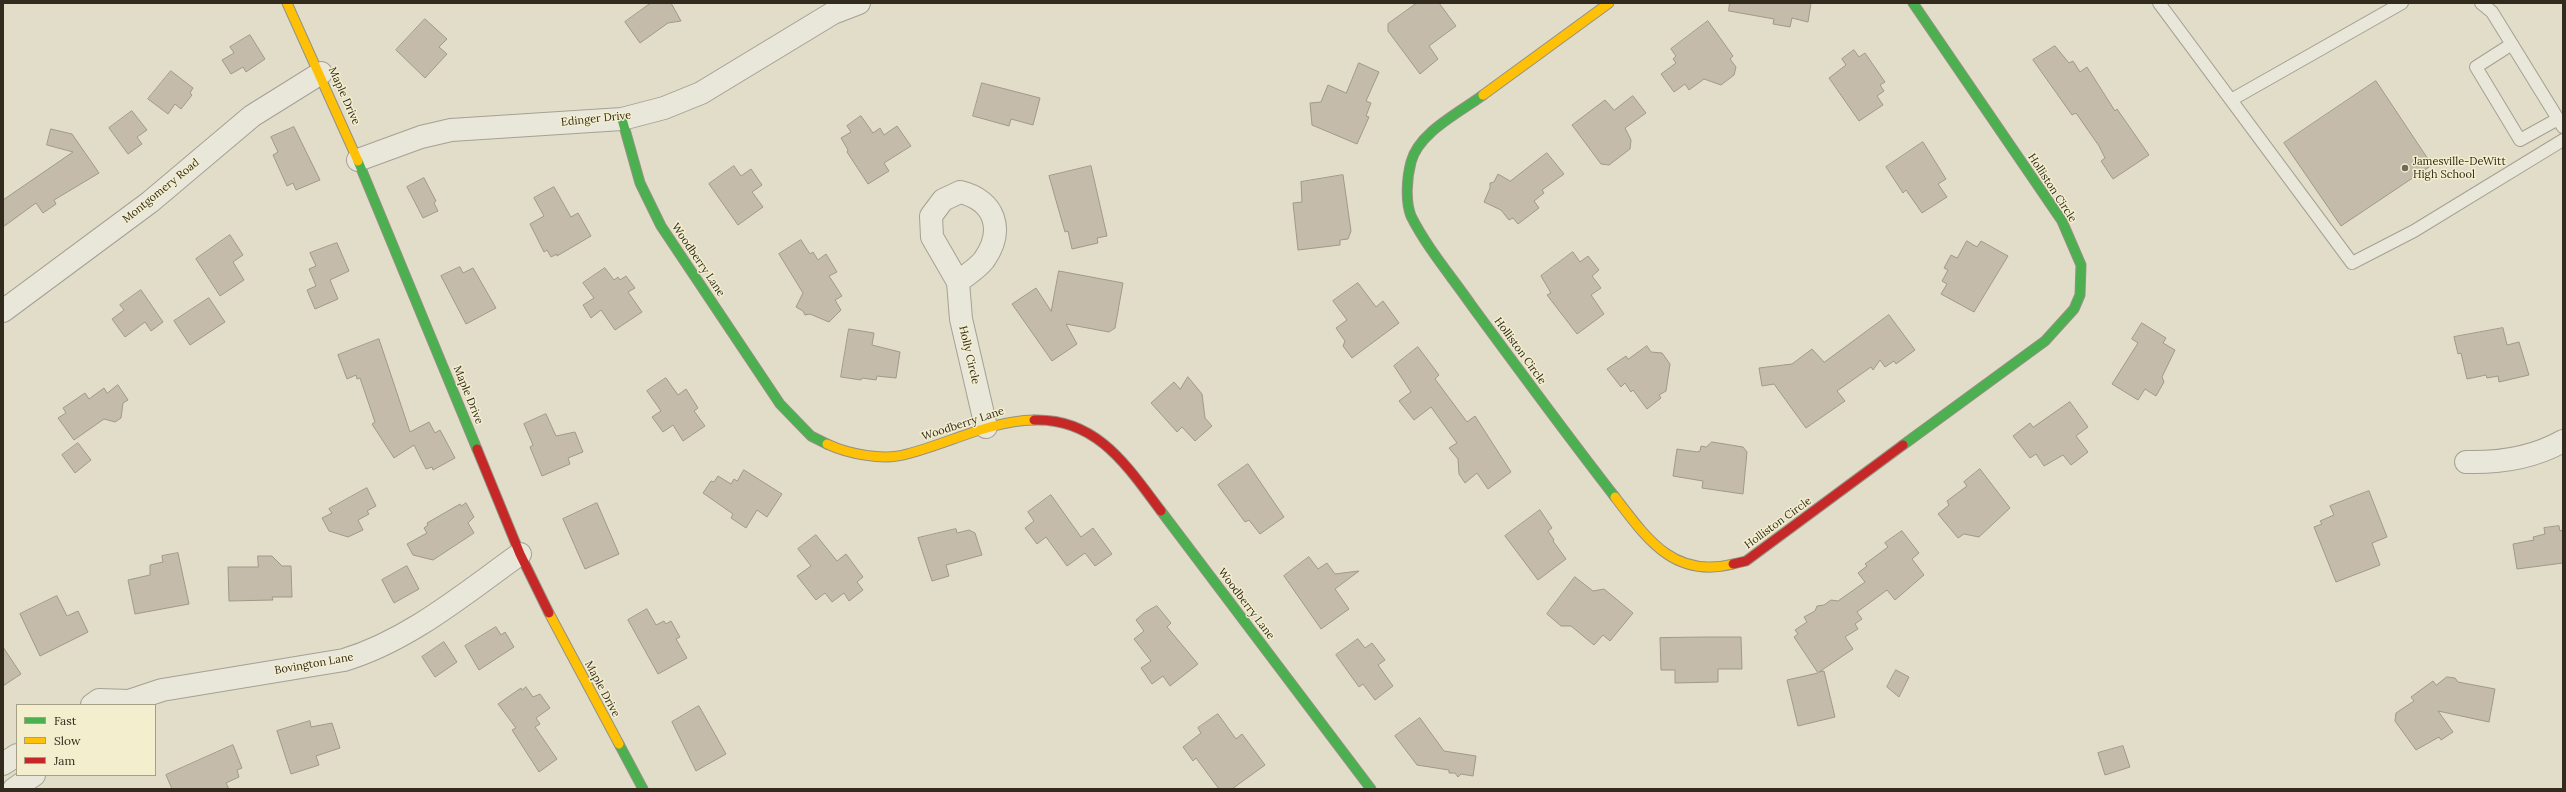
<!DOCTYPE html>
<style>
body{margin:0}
#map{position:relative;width:2566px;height:792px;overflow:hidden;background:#e1ddc9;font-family:Lora,serif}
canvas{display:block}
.frame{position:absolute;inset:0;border:4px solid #322a1c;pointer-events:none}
.legend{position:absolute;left:16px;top:704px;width:140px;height:72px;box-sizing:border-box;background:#f3eece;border:1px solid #a6a087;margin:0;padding:5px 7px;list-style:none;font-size:12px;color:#322a1c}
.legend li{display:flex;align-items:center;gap:8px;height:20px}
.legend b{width:20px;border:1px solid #a6a087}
</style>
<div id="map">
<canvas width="2566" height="792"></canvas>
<div class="frame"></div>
<ul class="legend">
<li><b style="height:5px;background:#4caf50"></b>Fast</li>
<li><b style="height:5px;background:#ffc107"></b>Slow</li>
<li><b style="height:5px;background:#c62828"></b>Jam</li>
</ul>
</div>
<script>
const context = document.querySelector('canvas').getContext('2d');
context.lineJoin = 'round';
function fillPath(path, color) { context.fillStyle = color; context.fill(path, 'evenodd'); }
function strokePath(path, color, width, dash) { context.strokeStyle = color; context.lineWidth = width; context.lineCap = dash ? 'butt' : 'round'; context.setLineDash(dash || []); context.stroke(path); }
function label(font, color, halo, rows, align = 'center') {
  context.font = font + ' Lora,serif'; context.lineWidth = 3; context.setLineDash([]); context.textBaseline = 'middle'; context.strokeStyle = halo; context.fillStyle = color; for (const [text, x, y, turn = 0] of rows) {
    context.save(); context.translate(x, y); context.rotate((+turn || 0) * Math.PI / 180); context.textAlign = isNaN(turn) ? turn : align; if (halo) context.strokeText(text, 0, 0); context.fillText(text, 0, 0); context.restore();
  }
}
const building = new Path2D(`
 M651 3H671L681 21 668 23 640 43 625 22Z
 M1417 3H1439L1456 26 1429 46 1438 59 1420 74 1388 31V24Z
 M1730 3H1811L1808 22 1792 18 1790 27 1773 24 1774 19 1729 11Z
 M425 19 447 39 439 47 447 54 425 78 396 50Z
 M1708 21 1733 56 1730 59 1736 67 1734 75 1721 85 1704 79 1689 90 1685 84 1674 92 1661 74 1676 63 1673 59 1676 56 1671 49Z
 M250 35 265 59 246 72 243 67 231 74 222 60 234 53 230 47Z
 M2055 46 2069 63 2073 61 2080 72 2087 67 2115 111 2117 109 2149 155 2113 179 2101 161 2105 158 2099 146 2076 113 2072 115 2033 60Z
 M1854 50 1859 57 1865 53 1885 82 1880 85 1884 91 1877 96 1883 105 1859 121 1829 78 1846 65 1842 59Z
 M1359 63 1379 72 1366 101 1371 103 1366 116 1369 117 1357 144 1312 125 1310 103 1321 102 1328 85 1346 93Z
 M171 71 193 88 190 93 192 95 181 109 175 104 168 114 148 99Z
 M2376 81 2432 165 2341 226 2284 143Z
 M982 83 1040 98 1033 125 1011 119 1009 126 973 116Z
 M1633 96 1646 113 1625 128 1631 140 1630 149 1609 165 1601 164 1572 125 1605 100 1614 110Z
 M132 111 147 130 137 137 142 144 128 154 109 128Z
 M861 116 873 133 880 128 884 135 897 126 911 146 884 163 889 171 868 184 847 152 848 150 841 138 851 132 847 126Z
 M294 127 320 180 296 190 293 183 287 186 273 155 278 152 271 137Z
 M51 129 72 134 99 173 54 200 56 204 43 213 36 203 3 227V200L73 152 47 145Z
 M1923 142 1946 179 1938 184 1947 197 1922 213 1906 190 1903 193 1886 167Z
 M1547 153 1564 174 1542 190 1544 193 1534 201 1539 208 1518 224 1513 218 1509 220 1501 210 1484 202 1490 188V183L1494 182 1498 174 1510 181Z
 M734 166 741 176 751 169 762 185 752 192 763 207 738 225 709 184Z
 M1091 166 1107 236 1097 238 1098 243 1072 249 1068 231 1065 232 1049 176Z
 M1343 175 1351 231 1348 239 1340 240V245L1298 250 1293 203 1302 202 1301 182Z
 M424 178 436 201 434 203 438 211 423 218 407 187Z
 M554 187 571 217 578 213 591 236 557 256V254L551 257 547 250 544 252 530 224 544 216 534 198Z
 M230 235 243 255 233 262 244 280 220 296 196 259Z
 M801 240 810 254 813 252 818 260 826 254 837 272 829 276 842 296 835 300 841 310 829 322 810 314 805 315 803 311 796 307 803 293 779 254Z
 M1967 241 1977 247 1981 241 2008 256 1974 312 1941 294 1947 284 1942 281 1948 270 1944 268 1951 255 1957 258Z
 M337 243 349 271 330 280 338 299 315 309 307 290 316 286 309 269 316 266 310 253Z
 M1573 252 1580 262 1588 256 1599 270 1592 276 1601 288 1591 295 1604 314 1577 334 1547 295 1551 293 1541 276Z
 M460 267 463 273 473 268 496 308 466 324 441 276Z
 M605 268 614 280 618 277 620 280 626 276 635 288 628 292 642 312 615 330 601 310 591 318 583 305 594 298 583 283Z
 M1059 271 1123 283 1115 328 1109 332 1066 324 1077 344 1052 361 1012 304 1036 288 1051 311Z
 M1358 283 1376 307 1383 301 1399 323 1352 358 1343 346 1345 341 1336 328 1347 320 1333 301Z
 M141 290 163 322 151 331 145 322 125 337 112 319 124 310 120 305Z
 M209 298 225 322 190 345 174 321Z
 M1889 315 1915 350 1896 364 1894 361 1885 367 1880 360 1873 370 1871 367 1837 391 1845 401 1806 428 1774 384 1762 386 1759 368 1792 364 1812 349 1824 362Z
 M2142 323 2166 338 2163 343 2175 350 2162 377 2164 382 2156 396 2145 389 2138 400 2112 384 2138 343 2132 339Z
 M2503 328 2507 345 2519 342 2529 375 2499 382 2498 376 2487 378 2486 375 2467 379 2461 353 2458 354 2454 337Z
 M849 329 874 333 872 345 900 352 896 378 877 376 876 380 862 378 861 380 841 377Z
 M379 339 410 432 429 422 435 433 440 430 455 458 433 470 432 467 426 469 414 445 394 458 372 424 375 422 360 378 357 379 356 375 347 379 338 355Z
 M1647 346 1651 352 1662 353 1670 364 1666 391 1659 395 1661 398 1647 409 1633 390 1631 392 1625 383 1621 387 1607 369 1626 356 1628 359Z
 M1418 347 1439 375 1435 379 1467 422 1475 416 1511 472 1488 489 1477 473 1465 483 1459 474 1458 459 1449 448 1457 443 1431 407 1414 420 1399 401 1411 392 1394 366Z
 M1188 377 1202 394 1205 418 1212 426 1195 441 1182 427 1177 432 1151 403 1174 382 1180 389Z
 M666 378 678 395 686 389 698 408 694 411 705 426 683 441 673 425 663 432 652 417 661 411 647 391Z
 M118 385 128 400 123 403 121 418 115 422 104 419 74 440 58 418 66 413 63 408 85 393 89 399 104 388 107 393Z
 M2070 402 2088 427 2076 436 2088 452 2071 465 2063 455 2044 466 2036 454 2030 458 2013 436 2030 423 2033 427Z
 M546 414 556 436 575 432 583 452 568 458 570 464 542 476 530 447 533 445 524 424Z
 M1712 442 1743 447 1747 452 1743 494 1702 488 1703 481 1673 476 1677 449 1697 452 1700 451 1701 446 1706 447Z
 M78 443 91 460 75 473 62 455Z
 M1248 464 1284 517 1260 534 1249 520 1245 522 1218 485Z
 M1980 469 2010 508 1979 537 1964 534 1958 538 1938 514 1949 505 1947 501 1967 486 1964 482Z
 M744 470 782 494 767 517 757 510 746 528 731 518 733 514 703 493 711 481 714 482 718 476 731 484 734 479 737 481Z
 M367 488 376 506 367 511 369 514 358 520 363 530 348 537 329 531 322 518 332 513 329 509Z
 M2369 491 2387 537 2372 543 2380 565 2336 582 2314 527 2322 524 2320 521 2334 515 2330 506Z
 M1051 495 1081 537 1093 528 1112 554 1095 566 1085 553 1067 566 1046 537 1037 544 1025 528 1034 521 1028 512Z
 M466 503 474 517 468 523 474 533 433 560 413 555 407 544 427 533 424 528 428 525 427 523 460 504 461 506Z
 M597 503 619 554 585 569 563 519Z
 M1540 510 1552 528 1548 531 1554 540 1553 541 1566 559 1538 580 1505 536Z
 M2559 526 2560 531 2563 530V563L2517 569 2513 544 2534 540 2533 537 2545 534 2544 528Z
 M956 529 957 533 969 530 975 533 982 555 946 565 949 576 932 581 918 538Z
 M1902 531 1919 553 1912 559 1924 575 1895 600 1887 590 1857 612 1862 619 1855 624 1858 629 1845 637 1853 649 1819 672 1824 671 1835 717 1798 726 1787 680 1818 673 1794 637 1798 634 1795 630 1807 622 1804 617 1815 611 1817 606 1824 605 1831 600 1838 601 1865 582 1858 573 1867 566 1865 564 1888 547 1885 543Z
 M816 535 837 561 846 554 863 577 857 582 863 590 849 601 844 593 832 602 825 593 816 600 797 576 811 566 798 549Z
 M178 553 189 604 135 614 128 580 150 575V565L163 562 162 556Z
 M258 556H272L282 566H291L292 597H272L273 600 229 601 228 567H258Z
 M1309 557 1318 569 1327 563 1335 574 1359 571 1335 589 1349 609 1321 629 1284 576Z
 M407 566 419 589 394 603 382 580Z
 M1575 577 1593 591 1604 589 1633 613 1610 641 1603 635 1594 645 1571 626H1561L1547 614Z
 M57 596 67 616 78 611 88 632 40 656 20 614Z
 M1157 606 1171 623 1167 627 1198 664 1170 686 1163 676 1152 684 1141 668 1151 661 1134 639 1144 631 1136 620 1144 613Z
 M647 609 656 625 664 621 666 624 671 621 680 637 676 639 687 658 658 674 628 620Z
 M496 627 501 635 505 632 514 647 479 670 465 646Z
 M1707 637H1741L1742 669H1718V682L1675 683V670H1661L1660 638Z
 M1358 639 1365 648 1372 643 1385 660 1378 665 1393 686 1375 700 1363 684 1359 687 1336 655Z
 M444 642 457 662 435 677 422 657Z
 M3 647 21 674 3 686Z
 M1896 670 1909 677 1899 697 1887 687Z
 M2447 677 2455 678 2458 682 2495 689 2489 722 2438 711 2453 732 2441 740 2439 737 2416 750 2395 721 2396 713 2414 701 2411 697 2433 681 2436 685Z
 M526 687 533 697 540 694 550 708 536 718 540 724 535 727 557 759 539 772 512 730 516 728 498 704 521 688 522 690Z
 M699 706 726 754 696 771 672 722Z
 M1218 714 1236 739 1242 734 1265 765 1232 789H1219L1196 758 1193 761 1183 747 1201 733 1198 728Z
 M1420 718 1444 751 1476 756 1473 776 1461 774 1458 777 1455 773H1449V770L1417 765 1395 736Z
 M310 721 311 727 332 723 340 748 316 756 319 765 291 774 277 731Z
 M233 745 242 768 237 770 239 777 226 783 229 789H172L166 775Z
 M2123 746 2130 767 2105 775 2098 753Z`);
fillPath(building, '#c4bbaa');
strokePath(building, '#a09989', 1);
const lane = new Path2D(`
 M2159 3 2352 263 2414 231 2563 140
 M2481 3 2492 12 2563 127
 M2512 44 2476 67 2520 140 2558 119
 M2231 100 2402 3`);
const street = new Path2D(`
 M358 160 421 137 451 130 622 119 664 108 701 93 833 13 859 3
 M960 192C995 200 1005 230 984 260 977 269 966 275 958 282L932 237 931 216 943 200Z
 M958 282 961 319 986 427
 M3 311 150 202 252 116 321 73
 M2466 462C2501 463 2533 458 2563 441
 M92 705 99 700 129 701 162 690 344 660C410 640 465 593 520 554
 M3 764 17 755
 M14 789 34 775`);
const fast = new Path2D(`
 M1483 95C1459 113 1419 132 1411 162 1407 177 1405 201 1411 216 1427 248 1452 277 1472 306 1519 370 1566 434 1615 497
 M622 119 640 183 661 226 780 404 811 436 827 444
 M358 161 477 449
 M1903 445 2045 341 2074 309 2080 295 2081 265 2062 221 1913 3
 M1161 511 1371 789
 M619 744 643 789`);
const slow = new Path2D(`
 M287 3 358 161
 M1483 95 1609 3
 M827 444C848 454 884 461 907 454 950 443 989 421 1034 420
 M1615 497C1647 539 1674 579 1733 564
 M549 613 619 744`);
const jam = new Path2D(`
 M1034 420C1097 418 1127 466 1161 511
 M477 449 520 554 549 613
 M1733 564 1746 561 1903 445`);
strokePath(lane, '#a5a193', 14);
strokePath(street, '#a5a193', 24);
strokePath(fast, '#959183', 11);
strokePath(slow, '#959183', 11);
strokePath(jam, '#959183', 11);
strokePath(lane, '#e9e6da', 12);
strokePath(street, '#e9e6da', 22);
strokePath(fast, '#4caf50', 9);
strokePath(slow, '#ffc107', 9);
strokePath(jam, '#c62828', 9);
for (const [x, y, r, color] of [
 [2405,168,4,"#6f6959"]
]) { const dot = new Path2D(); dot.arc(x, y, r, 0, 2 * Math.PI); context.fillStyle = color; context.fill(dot); strokePath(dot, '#f3eece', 1.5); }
label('11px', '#322a1c', '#f3eece', [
 ["Maple Drive",344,96,66],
 ["Edinger Drive",596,119,-6],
 ["Holliston Circle",2052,188,57],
 ["Montgomery Road",161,191,-39],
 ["Woodberry Lane",698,260,56],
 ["Holliston Circle",1520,351,54],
 ["Holly Circle",969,355,77],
 ["Maple Drive",468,395,68],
 ["Woodberry Lane",963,424,-18],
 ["Holliston Circle",1778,523,-36],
 ["Woodberry Lane",1246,604,53],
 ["Bovington Lane",314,664,-10],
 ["Maple Drive",602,689,62]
]);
label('11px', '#322a1c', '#f3eece', [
 ["Jamesville-DeWitt",2413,162],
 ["High School",2413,175]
], 'left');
</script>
